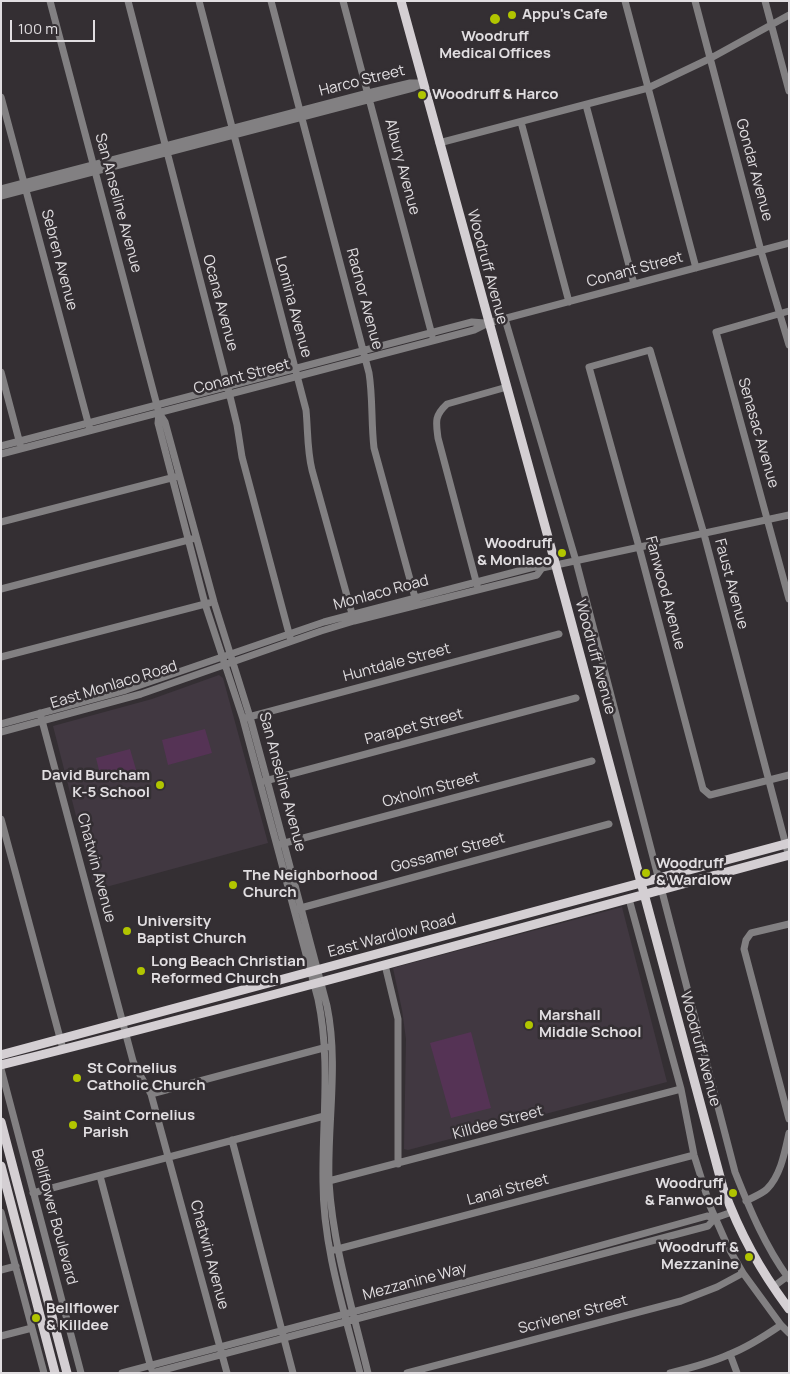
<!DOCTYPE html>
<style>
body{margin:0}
#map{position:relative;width:790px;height:1374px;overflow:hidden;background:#342f33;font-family:Manrope,sans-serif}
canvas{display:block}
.frame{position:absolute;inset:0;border:2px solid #e1dee1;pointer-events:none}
.scale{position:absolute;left:10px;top:20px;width:85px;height:22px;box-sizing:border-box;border:2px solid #e1dee1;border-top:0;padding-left:6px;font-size:15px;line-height:18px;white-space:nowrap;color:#e1dee1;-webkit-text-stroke:4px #342f33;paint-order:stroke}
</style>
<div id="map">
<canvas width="790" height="1374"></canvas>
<div class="frame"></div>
<div class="scale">100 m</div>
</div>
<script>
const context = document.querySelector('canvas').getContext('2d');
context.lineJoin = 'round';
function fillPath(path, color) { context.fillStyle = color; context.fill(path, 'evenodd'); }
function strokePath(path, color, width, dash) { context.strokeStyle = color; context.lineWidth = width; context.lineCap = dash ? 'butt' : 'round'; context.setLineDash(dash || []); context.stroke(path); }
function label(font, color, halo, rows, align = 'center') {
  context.font = font + ' Manrope,sans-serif'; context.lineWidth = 5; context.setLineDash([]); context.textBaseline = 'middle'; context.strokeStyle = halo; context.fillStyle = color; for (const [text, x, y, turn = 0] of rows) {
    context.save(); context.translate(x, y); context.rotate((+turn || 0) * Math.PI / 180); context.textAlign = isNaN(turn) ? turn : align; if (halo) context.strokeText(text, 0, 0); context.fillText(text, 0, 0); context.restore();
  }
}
fillPath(new Path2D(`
 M219 675 223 678 268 843 95 890 53 726 152 699Z
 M622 907 667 1082 408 1150 404 1149 406 1039 402 1010 393 968Z`), '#413841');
fillPath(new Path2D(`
 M205 729 212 753 168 765 162 740Z
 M130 749 137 773 102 782 96 758Z
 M471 1032 491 1108 451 1118 430 1043Z`), '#535');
strokePath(new Path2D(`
 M50 1 159 413 158 423 205 604 243 719 318 999C331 1060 322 1121 323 1182 323 1247 344 1310 360 1373
 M128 1 226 380 237 425 242 457 291 641
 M199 1 306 410C308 430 307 450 312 470L354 621
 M271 1 369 373C373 398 371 423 374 448L417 605
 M343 1 432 335
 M625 1 696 268
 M695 1 761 251 789 345
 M765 1 789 91
 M1 97 89 426
 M586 105 634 284
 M521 122 569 302
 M439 143 648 88 711 58 789 15
 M1 189 368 93 410 83H422
 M1 196 413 88 423 83
 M789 311 716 332 789 599
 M505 319 576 561 735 1172C750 1210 765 1246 789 1279
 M1 372 20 444
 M159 413 165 422 214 602 250 717 267 780 327 1006C339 1064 327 1124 329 1182 333 1247 353 1310 368 1373
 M1 446 472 322 485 323
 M1 454 474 330 488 323 789 243
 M1 522 175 477
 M477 585 438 438C436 422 434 416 447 404L507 387
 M1 589 192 539
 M1 657 209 603
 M40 713 133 1061 136 1068 151 1094 227 1373
 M245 718 559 634
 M1 724 126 690 324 622 534 567 542 568 789 515
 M1 732 141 694 321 631 354 621 537 575 542 568
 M789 775 710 795 703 789 639 547 589 367 650 350 704 534 789 857
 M265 781 576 698
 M1 819 63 1049
 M281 844 592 761
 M629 899 681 1089 694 1155 710 1206 728 1247 743 1273 781 1325 789 1333
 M297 909 609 824
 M789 924 751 933 746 940 744 949 789 1119
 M385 965 398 1019V1164
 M1 1069 81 1373
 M151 1094 327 1047
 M232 1140 293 1373
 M100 1176 151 1368
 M325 1182 681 1089
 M33 1193 328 1115
 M746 1201C753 1197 762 1194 767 1189 781 1175 785 1151 789 1133
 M1 1212 44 1373
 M334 1250 694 1155
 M1 1270 16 1266
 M773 1287 789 1275
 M1 1336 32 1328
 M730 1354 737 1373
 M122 1373 534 1264 707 1216 715 1218
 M152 1373 708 1226 715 1218 732 1212
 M407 1373 681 1301 717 1287 743 1273
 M670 1373C690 1368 711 1363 730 1354 748 1347 765 1336 781 1325`), '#828082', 7);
strokePath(new Path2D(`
 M401 1 565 599 723 1188C740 1234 760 1270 789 1309
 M1 1055 789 843
 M1 1065C265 999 527 926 789 855
 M1 1122 67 1373
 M1 1166 55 1373`), '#d4cfd3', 9);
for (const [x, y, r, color] of [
 [512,15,5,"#b1c500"],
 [495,19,6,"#b1c500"],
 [422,95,5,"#b1c500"],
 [562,553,5,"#b1c500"],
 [160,785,5,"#b1c500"],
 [646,873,5,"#b1c500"],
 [233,885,5,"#b1c500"],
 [127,931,5,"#b1c500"],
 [141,971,5,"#b1c500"],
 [529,1025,5,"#b1c500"],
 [77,1078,5,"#b1c500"],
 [73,1125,5,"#b1c500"],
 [733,1193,5,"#b1c500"],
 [749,1257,5,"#b1c500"],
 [36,1318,5,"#b1c500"]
]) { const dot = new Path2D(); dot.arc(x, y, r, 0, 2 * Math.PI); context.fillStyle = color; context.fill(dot); strokePath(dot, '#342f33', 2); }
label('bold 15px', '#e1dee1', '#342f33', [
 ["Appu's Cafe",522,15],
 ["Woodruff",495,37,"center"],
 ["Medical Offices",495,54,"center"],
 ["Woodruff & Harco",432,95],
 ["Woodruff",552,544,"right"],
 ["& Monlaco",552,561,"right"],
 ["David Burcham",150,776,"right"],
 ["K-5 School",150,793,"right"],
 ["Woodruff",656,864],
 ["& Wardlow",656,881],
 ["The Neighborhood",243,876],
 ["Church",243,893],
 ["University",137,922],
 ["Baptist Church",137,939],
 ["Long Beach Christian",151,962],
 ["Reformed Church",151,979],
 ["Marshall",539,1016],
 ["Middle School",539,1033],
 ["St Cornelius",87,1069],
 ["Catholic Church",87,1086],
 ["Saint Cornelius",83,1116],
 ["Parish",83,1133],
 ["Woodruff",723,1184,"right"],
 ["& Fanwood",723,1201,"right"],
 ["Woodruff &",739,1248,"right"],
 ["Mezzanine",739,1265,"right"],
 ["Bellflower",46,1309],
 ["& Killdee",46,1326]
], 'left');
label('15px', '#e1dee1', '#342f33', [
 ["Harco Street",362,81,-14],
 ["Albury Avenue",402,167,75],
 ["Gondar Avenue",754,170,75],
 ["San Anseline Avenue",118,203,75],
 ["Sebren Avenue",59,260,75],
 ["Woodruff Avenue",487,267,75],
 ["Conant Street",635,270,-15],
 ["Radnor Avenue",364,299,75],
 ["Ocana Avenue",220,303,75],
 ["Lomina Avenue",293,307,75],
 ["Conant Street",242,377,-15],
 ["Senasac Avenue",758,433,74],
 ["Faust Avenue",731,584,75],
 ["Monlaco Road",381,593,-15],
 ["Fanwood Avenue",665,593,75],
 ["Woodruff Avenue",595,657,75],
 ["Huntdale Street",397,663,-15],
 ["East Monlaco Road",114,685,-17],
 ["Parapet Street",414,727,-15],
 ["San Anseline Avenue",282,782,75],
 ["Oxholm Street",431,790,-15],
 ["Gossamer Street",448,853,-15],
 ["Chatwin Avenue",96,868,75],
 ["East Wardlow Road",392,936,-15],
 ["Woodruff Avenue",700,1049,75],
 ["Killdee Street",498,1123,-15],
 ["Lanai Street",508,1190,-15],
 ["Bellflower Boulevard",54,1217,75],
 ["Chatwin Avenue",209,1255,75],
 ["Mezzanine Way",415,1282,-15],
 ["Scrivener Street",573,1315,-15]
]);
</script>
